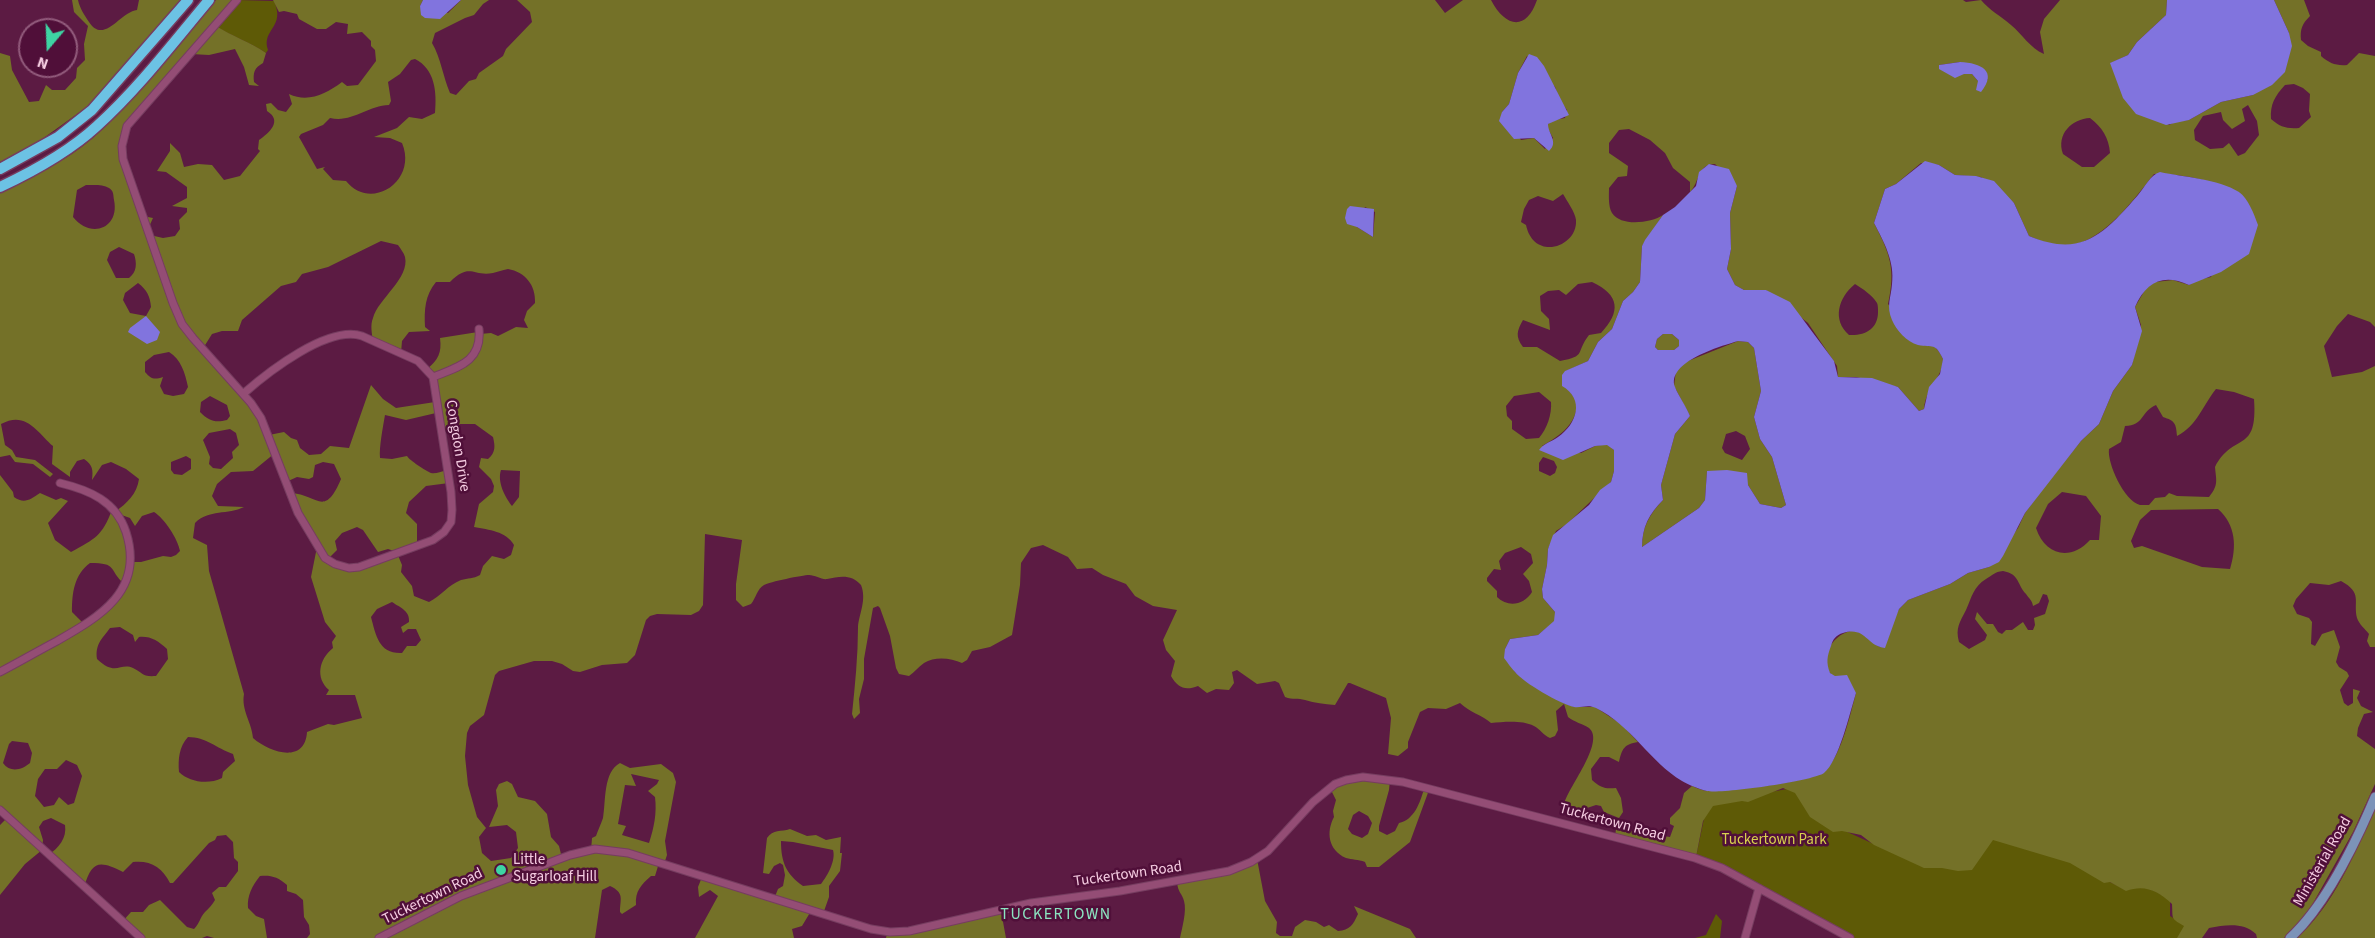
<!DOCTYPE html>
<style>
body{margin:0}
#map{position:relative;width:2375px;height:938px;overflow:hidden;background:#5c1b43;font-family:"Source Sans 3",sans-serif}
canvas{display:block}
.north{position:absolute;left:18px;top:18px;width:60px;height:60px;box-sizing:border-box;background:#500f39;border:2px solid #925b7c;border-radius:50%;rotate:199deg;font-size:16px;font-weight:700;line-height:24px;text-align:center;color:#f5cce1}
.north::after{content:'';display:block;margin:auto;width:21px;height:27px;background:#3ed4a3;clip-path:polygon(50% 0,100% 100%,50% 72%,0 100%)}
</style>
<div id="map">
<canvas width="2375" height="938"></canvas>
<div class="north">N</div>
</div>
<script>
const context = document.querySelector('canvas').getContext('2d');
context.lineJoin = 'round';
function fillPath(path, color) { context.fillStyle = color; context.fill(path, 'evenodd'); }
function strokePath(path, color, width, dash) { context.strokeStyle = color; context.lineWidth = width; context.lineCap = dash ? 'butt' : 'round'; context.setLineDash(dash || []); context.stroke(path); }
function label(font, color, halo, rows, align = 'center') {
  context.font = font + ' "Source Sans 3",sans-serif'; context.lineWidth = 5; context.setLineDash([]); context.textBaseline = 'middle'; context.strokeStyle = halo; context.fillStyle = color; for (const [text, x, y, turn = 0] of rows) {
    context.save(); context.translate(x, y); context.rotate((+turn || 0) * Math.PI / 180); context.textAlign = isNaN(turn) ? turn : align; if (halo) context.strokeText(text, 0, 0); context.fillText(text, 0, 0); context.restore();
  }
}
fillPath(new Path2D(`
 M237 0 274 1C286 28 261 29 268 50L266 53C249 42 232 36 215 26Z
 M1792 788 1819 819 1924 867 1993 838 2068 861 2126 890C2145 883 2154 890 2170 900V916L2185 925 2181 938H1848L1696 857 1707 804Z
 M1716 914 1722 921 1720 938H1695L1706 935Z`), '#5e5a06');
fillPath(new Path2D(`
 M72 0H78C80 9 84 14 89 22 104 45 120 12 137 10L139 0H181L91 104 38 142 0 162V53L10 56 12 70 29 102 39 101 46 85 52 90H65L76 78 77 68 85 60 84 44 88 26 74 12Z
 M216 0H237L216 26C232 36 250 42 266 53L263 63C254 68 253 73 254 82L259 86 249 85 244 67 235 49 209 55 191 54 132 120 121 147 143 216 153 218 148 229 150 235 163 238 175 236 180 229 179 220 187 212V208L172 206 187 198V187L166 172 157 171 170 151V143L180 153 184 167 198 164 212 165 224 180 240 176 260 151 258 149 259 140C269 133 283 121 267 111L266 104 271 103 278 110 286 112 292 104 289 94C308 103 326 94 342 82L347 86 358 85 376 61 375 50 371 46V41L362 32 347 34 348 24 336 22 326 29H317L299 19 297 14 284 11 279 12 273 0H423L420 6 448 13 461 0H489L483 4 474 15 465 18 435 33 432 43C441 58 443 77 450 93L456 95 469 81 476 79 479 73 503 56 506 49 532 22 530 12 517 0H1435L1445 13 1463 0H1491C1505 27 1526 32 1537 0H1963L1966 2 1981 0C1989 10 2001 16 2011 25 2022 34 2030 48 2044 54L2040 32 2044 19 2060 0H2167L2166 15 2137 42 2128 55 2111 63 2116 75 2169 125 2176 121 2189 120 2221 102 2253 95 2289 33 2274 0H2304L2310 16C2302 24 2300 29 2301 40L2308 46 2321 52V56C2329 63 2336 66 2347 65L2359 53 2375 56V327L2370 322 2348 314 2337 326 2324 346 2332 377 2362 372 2375 366V647H2370L2367 641 2369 634C2365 629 2359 624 2357 618 2353 601 2363 593 2341 581L2329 585 2310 583 2296 599 2293 606 2297 614 2309 618 2312 622 2311 644 2315 646 2322 634 2334 630 2340 647 2336 662 2339 667 2347 672 2349 676 2340 690 2344 703 2348 706 2353 703V689L2360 691 2357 698 2361 706 2373 712 2364 714 2358 728 2357 736 2375 749V784L2353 832 2303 921 2284 938H2257L2256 934C2243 922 2226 925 2209 928L2202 938H2177L2184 926C2170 918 2173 919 2172 904 2158 891 2145 884 2126 891L2110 882 2104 883 2070 863 1993 840 1972 870 1958 871 1942 868H1924L1874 845 1861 835 1842 831 1833 832 1810 817 1795 793 1783 788 1748 802 1742 801 1713 806 1703 821 1696 857 1615 837 1616 829 1670 837 1674 826 1670 824V818L1680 808 1684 793 1692 786C1697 788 1703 791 1709 791 1728 791 1815 782 1826 770 1842 753 1850 715 1856 693 1848 687 1837 680 1830 673 1816 658 1837 628 1857 631 1865 633 1872 643 1880 647L1899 609 1908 600 1950 584 1968 573 1989 567 2018 528 2025 513 2045 486 2081 441 2099 424 2113 391 2132 365 2141 325 2135 307 2146 288 2155 282 2173 280 2189 285 2197 280 2211 277 2240 193C2213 181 2183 173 2154 174 2132 202 2099 248 2060 246 2049 245 2039 240 2029 236L2014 203 1981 177 1955 175 1939 165 1921 163 1896 184 1885 189 1874 223C1890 254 1896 269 1888 304L1922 345C1934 343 1938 349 1943 359 1943 378 1926 386 1924 409L1919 411 1898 387 1856 377H1838L1837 366 1808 323 1766 290H1744L1735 285 1727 269 1731 249 1730 213 1737 186 1715 164C1697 164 1700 182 1690 192V182L1673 168 1665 153 1650 140 1629 129 1619 130 1609 143V153L1628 166 1627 176 1618 177 1609 188C1609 195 1608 206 1612 213 1621 227 1651 223 1663 215L1642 246 1640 282 1633 292 1623 301 1612 329 1598 342 1588 361 1566 371 1568 389 1577 401C1578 423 1560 436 1542 446L1581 453 1595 446 1607 444 1614 450V471L1611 482 1567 524 1556 531 1548 549 1547 565 1542 589 1543 598 1555 612V621L1538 635 1510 639 1505 649 1515 672 1521 677 1564 703 1575 707H1595L1621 724 1638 742C1624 744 1622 749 1619 762L1609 757H1600L1591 769 1592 780C1601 788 1605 789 1616 788L1621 798 1623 812 1619 818 1604 812 1601 806 1596 805 1581 810 1564 805C1566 790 1606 742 1589 728 1583 724 1574 722 1568 717L1564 704 1556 711 1558 730 1555 736 1550 738C1543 735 1540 729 1534 726 1522 720 1504 722 1491 723 1482 715 1469 712 1460 703L1446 709 1428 708 1420 712 1408 742V748L1398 756 1388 754 1391 718 1386 698 1350 683H1348L1335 705C1324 704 1315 703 1305 700 1298 698 1293 700 1285 697L1279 683 1275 681 1257 684 1237 670 1232 672 1234 683 1229 690 1216 689 1207 693 1198 686C1185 691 1178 688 1171 676L1175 661 1166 650 1163 640 1177 610 1153 606 1135 596 1126 584 1103 575 1092 568 1077 569 1068 557 1043 545 1031 548 1021 563 1020 585 1012 635 990 647 972 651 967 660 962 663C951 658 935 656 924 663 918 667 915 672 909 676L899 674 896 668 890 636 880 608 878 606 873 608 864 659V679L859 699 860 713 854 719 852 714C855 685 858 656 858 627 859 614 867 600 861 585 852 574 840 576 827 579 822 580 815 575 809 575 803 575 769 582 764 585 757 589 756 598 751 604L743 607 736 600V584L742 540 705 534 703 605 699 611 691 615 657 614 650 616 646 620 635 655 627 663 602 665 580 672 573 671 562 664 552 661H534L499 671 495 675 484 715 470 726 467 733 465 756 468 785 477 817 486 828 479 837 482 853 491 861 511 858 518 848 516 832 507 825 489 827 498 806 496 790 499 784 507 781 512 784 518 797 535 801 547 814 551 837 559 846 562 858 591 851 592 838 596 836C598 830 601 824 603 818 606 801 603 772 620 763L630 768 661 764 673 773 676 782 665 841 667 855 664 864 659 863 655 876H651C641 885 635 891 636 905L622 914 620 912C620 899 625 893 610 886L602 890 595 938H307L310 934 309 925 304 917 303 900 296 894 287 891V885C278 877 271 875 260 876 252 886 247 896 248 908L256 916 264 919 267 938H214L207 936 202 938H140L122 922 131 912H143L149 905 160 900 187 927 194 929C200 923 200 917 205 912 209 908 212 905 215 900L212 893 219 887H226L238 871V862L234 858 233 842 226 835 217 836 215 840 209 843 173 883H170C162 867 150 860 133 862L123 872C99 860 92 861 84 887L48 855C59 848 67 838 65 825L51 818 43 821 39 827 43 840 42 850 25 864 0 895V825L7 818 0 811V475L13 492 14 497C24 504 30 500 40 493L56 500 61 498 68 501 48 523 55 540 71 552C95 539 102 536 112 510L115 512C127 503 137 494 139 479L126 469 111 462 102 465 92 480C93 470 93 465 84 459L77 461 70 472V477L52 464 53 446C38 433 26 410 1 424L5 445 12 450 16 457 35 460 53 474 50 477 33 464 15 462 10 455 0 457V193C33 177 66 161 94 137 139 97 177 46 216 0ZM1527 56 1555 87 1560 101 1567 110 1565 118 1554 120 1548 124V129L1553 138 1545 149 1534 138 1521 140 1502 112 1509 104 1518 73ZM415 59C435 69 437 92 435 113L422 119 409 117 397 128 374 137 390 138 402 143C418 181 371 212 346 181L333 180 323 169 325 167 317 169 299 137 301 134 323 125 330 118C352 123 367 106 389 105L391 101 388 82 400 74 411 60ZM1960 62 1988 80 1978 81 1972 74H1964L1939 65ZM2294 84 2303 88 2310 94 2309 111 2311 117 2299 128C2287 129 2280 127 2271 119 2270 104 2275 96 2285 85ZM2248 105 2257 121 2259 135 2245 153 2238 156 2229 143 2223 148 2210 149 2195 140 2194 130 2203 116 2221 112 2223 120 2232 129 2245 121 2242 109ZM2090 118C2102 127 2109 138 2110 153L2094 167H2082L2063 154C2056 134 2072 119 2090 118ZM86 185C93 185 103 184 109 188 114 191 113 195 114 200 120 229 90 239 73 217L77 190ZM1563 194C1567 201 1575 212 1576 220 1578 247 1534 262 1526 225L1521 222 1524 209 1529 200 1538 196 1553 201ZM1365 207 1375 212 1373 237 1357 227ZM381 241 398 245C400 248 404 253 405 257 410 278 378 299 373 318 370 325 372 334 373 341L415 362 430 376 435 402 396 408 383 399 371 385 349 448 330 446 321 454 309 455 300 448 297 440 291 438 284 432 269 435 243 394 202 350 212 334 222 331H238L242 320 281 286 296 282 302 274 328 267ZM119 247 134 254C137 263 137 272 129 278H116L107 260 110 252ZM508 269C525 272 536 285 535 303L527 311 524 320 528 328 516 327 498 336 491 333 480 334 478 332 440 338C442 353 438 360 427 369L401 353 402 341 409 332 430 331 425 327C424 310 425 295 436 282H450C470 262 473 277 493 273 498 272 502 270 508 269ZM1592 282C1620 295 1621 312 1601 333L1589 335C1575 353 1587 356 1560 361L1537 347H1523C1515 336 1517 331 1523 320L1550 330 1549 319 1541 311 1540 296 1548 291 1559 290 1566 295 1578 284ZM138 283C147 290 150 296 151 307L146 316 130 313 123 300 125 293ZM1855 284C1863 289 1872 295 1877 303 1878 305 1878 309 1878 312 1878 329 1865 336 1849 335 1832 320 1838 298 1855 284ZM169 352C181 359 185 373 188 387L184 394 173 396 164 394 160 386 163 377C154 380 151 379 145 372V362L154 355ZM2216 389 2234 392 2254 399C2258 455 2234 431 2215 467 2216 480 2219 485 2209 497L2177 496 2169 493 2165 497 2155 498 2149 505C2148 505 2141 505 2140 505 2124 501 2107 463 2109 449L2121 442 2125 426C2144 426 2141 411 2156 405L2163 417C2175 421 2176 423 2177 436 2197 426 2203 405 2216 389ZM1539 392 1551 402C1552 414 1547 429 1539 438L1526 439 1512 429V421L1507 416 1506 406 1514 396ZM210 396 227 405 230 416 227 420C215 423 209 421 200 412L201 402ZM436 413 441 432 452 430 456 435 457 428 460 424H475L493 437C495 446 496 452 488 459L481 458 479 467 491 479 494 486 493 492 479 504 474 527C489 530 506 531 514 545L511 555 504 559 492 556 483 566 480 575C473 579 468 578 461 580 448 585 441 596 429 602L414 596 412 586 401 572 402 565 397 553 417 544V524L406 513 409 502 426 486 449 483 446 470C441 472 435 474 431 473 426 471 409 460 407 456L392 459 380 458C379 447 383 427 385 415L406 420ZM230 429 236 433 239 445 232 452 233 458 221 469 213 468 209 464 210 457 203 440 209 433ZM275 453 286 482 297 477 309 479 313 477 315 465 323 462 334 464 341 479C324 519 318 494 290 493L317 547 311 577 325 622 336 636 332 642 333 648C319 659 315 678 329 690L326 695H355L362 718 334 725 328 724 307 732C305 764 270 753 253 738 252 723 241 710 244 694L209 571 207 545 193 538 195 523C209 509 228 515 244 507L218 506 212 496 217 484 231 472 253 471ZM186 456 191 459V469L182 475 174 474 171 470V462ZM1543 457 1554 461 1557 467 1555 473 1550 476 1539 471V463ZM501 470 520 471 519 497 512 506C505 497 497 482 501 470ZM2062 492 2086 496 2101 516 2099 540H2090C2071 561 2045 556 2036 528L2048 504ZM2218 509C2236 525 2237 547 2230 569L2202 567 2142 546 2134 548 2131 541 2140 520 2151 510ZM154 512C164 518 178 539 180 551L176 555 171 557 163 556 141 562H130L125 528 116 513 130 518 135 526 142 516ZM357 527 363 530 378 552 388 549 397 552 349 567 329 558 337 550 335 541 342 533ZM1521 547 1531 554 1533 563 1523 574 1529 581 1532 592C1524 605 1508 608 1497 597V591L1487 581V578L1494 569 1501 570 1499 561 1505 553ZM90 563C118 563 108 569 124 584L95 620 85 625 72 612C72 593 74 575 90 563ZM2003 571C2020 574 2017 585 2026 594 2030 600 2032 600 2033 606L2039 603 2043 594 2047 595 2049 601 2045 614 2034 618 2035 625 2033 630H2028L2023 622 2012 630H2006L2002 634 1998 632 1993 624H1987L1977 612 1975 619 1987 635 1985 640 1969 649 1959 642C1955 628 1960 622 1966 610 1972 597 1973 587 1986 579 1993 575 1994 572 2003 571ZM392 602C401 608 410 611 409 622L401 627 403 633 408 629H416L421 640 416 646H407L402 653C379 654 376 636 371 617L377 609ZM120 627 133 635 135 642 139 637C151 636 158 641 167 649L168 659 156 676C141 677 144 673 133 668 120 662 116 677 97 659 95 644 102 639 110 628ZM188 737C206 737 216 748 233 754L235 761 223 772 222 778C208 785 189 782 179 772 178 759 179 747 188 737ZM12 741 28 743 32 753 30 763C22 770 10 773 3 763L9 744ZM66 760 77 765 82 776 74 803 68 805 59 797 54 805 44 807 35 796 38 779 45 769H57ZM631 774 659 780 657 784 648 791 655 797C657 813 654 828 649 843L622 835 626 826 618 824 625 785 636 786Z
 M1663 334H1672L1679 340V346L1674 350H1658L1655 347 1657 339Z
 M1738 341 1748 342 1754 348 1761 391 1754 417 1760 439 1772 457 1786 505 1781 508 1760 504 1748 485 1707 471 1705 500 1699 508 1642 547C1642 527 1649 515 1663 500L1661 485 1675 434 1690 416 1674 386 1676 370 1683 363ZM1736 431 1745 436 1750 449 1742 460 1725 453 1722 448 1726 434Z
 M1351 779 1390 780 1389 790 1379 826V831L1387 835 1395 831 1399 823C1414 820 1420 803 1424 789L1429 790 1410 842 1379 867H1367L1365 862C1358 859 1352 860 1346 858 1328 850 1326 832 1334 817L1333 811 1336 800 1330 788ZM1359 811 1368 816 1372 823 1368 834 1362 838 1352 834 1348 829 1353 815Z
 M2375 808V938H2297C2334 905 2355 853 2375 808Z
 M790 829 807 836 816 835 826 840 841 837 840 853H842L840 871 829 886V897L823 914 811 911 802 926 792 929 794 938H695L718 896 710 890 699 897 698 887 702 877 774 899 778 889 783 886 785 875 783 865 780 863 774 866 769 874 763 873 767 838C773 829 781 832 790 829ZM781 841 793 842 833 850C836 860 828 875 821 884L803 886C786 874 781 862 781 841Z
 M1257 859 1265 901 1277 922 1276 933 1280 936H1292L1295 927 1305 920 1316 922 1324 927 1329 925 1338 931C1350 930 1353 925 1358 914L1354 906 1410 929 1416 938H1180C1182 928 1187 911 1184 901 1182 893 1178 893 1177 882L1212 876Z
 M1001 911 1006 938H886L887 934Z`), '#747128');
fillPath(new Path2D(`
 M423 0H461L440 19 425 18 421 15 420 6Z
 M2167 0H2274L2289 33 2292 46 2285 72 2272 85 2253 95 2221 102 2189 120 2166 125 2136 114 2123 98 2110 63 2128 55 2137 42 2166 15Z
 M1529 54 1537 57 1544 66 1569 115 1548 124C1548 134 1559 142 1549 151L1534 138 1514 139 1499 121 1502 112 1509 104 1518 73Z
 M1960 62C1981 63 1998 71 1981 92L1976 90 1978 81 1972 74H1964L1955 78 1939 69V65Z
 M1925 161 1939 165 1955 175 1976 176 1994 181 2014 203 2029 236C2082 258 2104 234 2138 195 2145 187 2150 175 2160 172 2183 177 2218 179 2239 192 2248 198 2254 214 2258 225L2249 254 2221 272 2189 285C2163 273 2146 282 2135 307L2142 331 2132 365 2113 391 2099 424 2081 441 2025 513 2003 556 1999 562 1989 567 1968 573 1950 584 1908 600 1899 609 1885 648C1866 646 1866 626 1843 633 1836 635 1833 639 1831 646 1827 657 1826 662 1830 673L1835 676 1847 675 1856 693C1850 712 1839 761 1824 773 1813 781 1722 794 1707 791 1699 789 1689 785 1682 781 1650 762 1631 725 1596 708 1588 704 1582 708 1574 707 1560 704 1524 683 1515 672 1511 668 1508 663 1504 658L1505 649 1510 639 1538 635 1554 621 1555 612 1543 598 1542 589 1547 565 1548 549 1553 535 1589 505 1600 490 1611 482 1614 471V450L1607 445 1595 446 1563 460 1539 450C1544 443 1551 442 1558 437 1577 424 1585 399 1562 386V375L1565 371 1588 361 1598 342 1612 329 1623 301 1633 292 1640 282 1642 246 1645 240 1663 215 1675 207 1696 186 1699 172 1709 164 1729 169 1737 186 1730 213 1731 249 1727 269 1735 285 1744 290H1766L1790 302 1834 361 1838 377 1872 378 1898 387 1919 411 1924 409 1929 387 1940 374 1943 359C1935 342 1933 348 1918 345 1907 342 1896 330 1892 320 1886 306 1891 298 1892 284 1895 262 1884 242 1874 223L1885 189 1896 184ZM1663 334H1672L1679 340V346L1674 350H1658L1655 347 1657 339ZM1738 341 1748 342 1754 348 1761 391 1754 417 1760 439 1772 457 1786 505 1781 508 1760 504 1748 485 1747 473 1727 470 1707 471 1705 500 1699 508 1642 547C1642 527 1649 514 1663 500L1661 485 1675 434 1690 416C1686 406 1678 395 1675 387 1666 362 1721 346 1738 341Z
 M1350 206 1374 209 1373 237 1357 227 1347 224 1345 218 1347 209Z
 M146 316 160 332 157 340 147 344 128 332 130 328Z`), '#8174de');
const minor = new Path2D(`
 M237 0 127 126 122 146 123 159 173 303 182 324 193 338 251 403 261 418 298 513 325 558 335 564 349 568 359 567 433 540 444 532 451 522 452 510 451 492 433 377 418 361 362 336C328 325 268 372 243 394
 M433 377C458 367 482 362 479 329
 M0 672C19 662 38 651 57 641 99 617 145 591 126 532 116 501 89 490 60 483
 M0 810 141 938
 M379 938 461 896 570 855 595 849 628 853 871 929 890 932 909 931 1031 903 1120 891 1229 871 1251 862 1268 851 1313 802 1335 784 1346 780 1363 777 1403 782 1695 858 1722 868 1850 938
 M1745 938 1759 888`);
const major = new Path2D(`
 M2290 938C2326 905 2356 842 2375 797`);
const highway = new Path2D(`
 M0 169 58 137 92 110 188 0
 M0 187C34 171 69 152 97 126 138 89 173 43 209 0`);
strokePath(minor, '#763d60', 9);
strokePath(major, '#763d60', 11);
strokePath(highway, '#763d60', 13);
strokePath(minor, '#944d75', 7);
strokePath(major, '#7c93b8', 9);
strokePath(highway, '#6cc2e4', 10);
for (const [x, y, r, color] of [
 [501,870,6,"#3ed4a3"]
]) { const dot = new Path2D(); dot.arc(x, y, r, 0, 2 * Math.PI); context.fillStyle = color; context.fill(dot); strokePath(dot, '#500f39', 2); }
label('15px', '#f5cce1', '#500f39', [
 ["Congdon Drive",457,446,81],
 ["Tuckertown Road",1612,823,15],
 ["Ministerial Road",2323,862,-60],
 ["Tuckertown Road",1128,875,-8],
 ["Tuckertown Road",433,897,-26]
]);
label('15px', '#d8d14f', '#500f39', [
 ["Tuckertown Park",1774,841]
]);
label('15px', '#f5cce1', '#500f39', [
 ["Little",513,861],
 ["Sugarloaf Hill",513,878]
], 'left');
context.letterSpacing = '1.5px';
label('16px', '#8ce5c1', '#500f39', [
 ["TUCKERTOWN",1056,915]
]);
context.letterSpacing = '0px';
</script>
